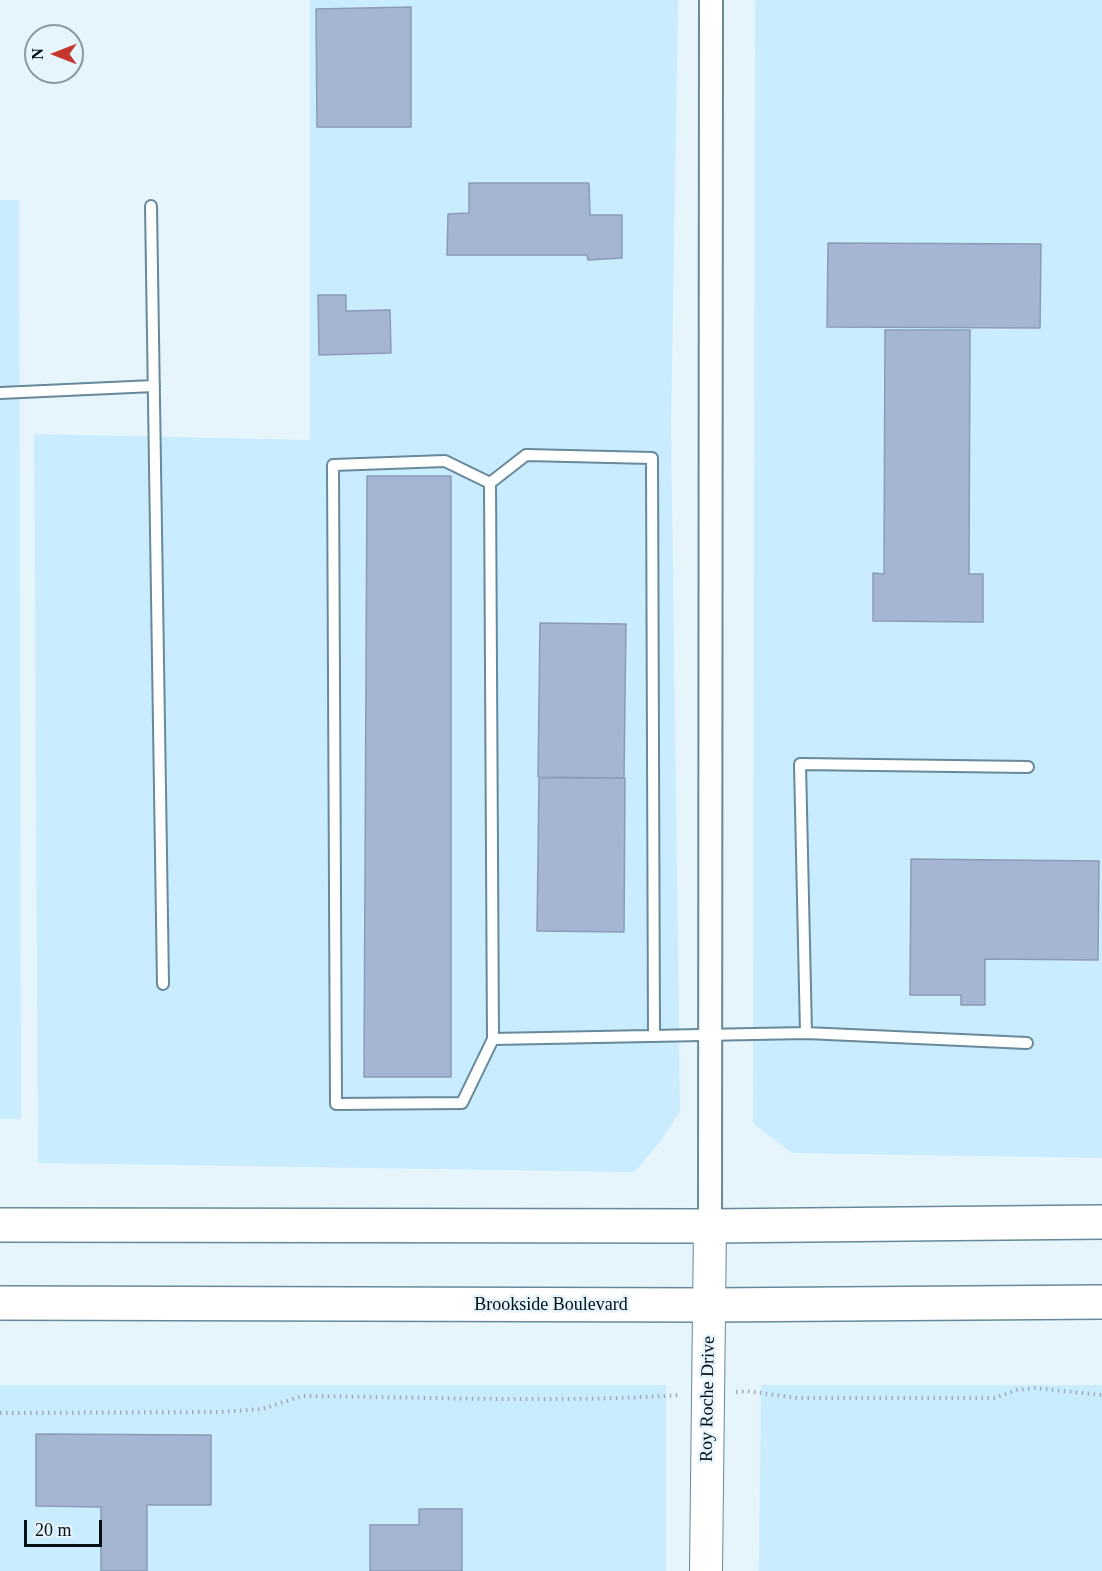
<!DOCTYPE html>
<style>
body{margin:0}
#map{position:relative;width:1102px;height:1571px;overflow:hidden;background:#e6f4fc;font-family:"Times New Roman",serif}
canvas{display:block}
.north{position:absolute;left:24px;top:24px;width:60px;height:60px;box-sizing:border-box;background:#e6f4fc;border:2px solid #8b98a0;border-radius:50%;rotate:270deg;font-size:16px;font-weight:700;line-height:24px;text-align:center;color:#030f15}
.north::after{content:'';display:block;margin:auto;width:21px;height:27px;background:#c5372c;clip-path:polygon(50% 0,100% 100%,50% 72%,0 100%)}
.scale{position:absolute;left:24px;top:1520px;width:78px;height:27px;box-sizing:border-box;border:3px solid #030f15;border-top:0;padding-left:8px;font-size:18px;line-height:21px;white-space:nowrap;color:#030f15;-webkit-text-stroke:4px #e6f4fc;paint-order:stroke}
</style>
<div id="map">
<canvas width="1102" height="1571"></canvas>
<div class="north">N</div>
<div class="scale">20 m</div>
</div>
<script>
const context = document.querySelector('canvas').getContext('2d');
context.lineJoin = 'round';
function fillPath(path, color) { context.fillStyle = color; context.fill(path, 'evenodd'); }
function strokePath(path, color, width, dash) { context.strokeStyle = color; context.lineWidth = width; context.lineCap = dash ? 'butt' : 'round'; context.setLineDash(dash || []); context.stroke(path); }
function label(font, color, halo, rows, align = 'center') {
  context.font = font + ' "Times New Roman",serif'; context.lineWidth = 5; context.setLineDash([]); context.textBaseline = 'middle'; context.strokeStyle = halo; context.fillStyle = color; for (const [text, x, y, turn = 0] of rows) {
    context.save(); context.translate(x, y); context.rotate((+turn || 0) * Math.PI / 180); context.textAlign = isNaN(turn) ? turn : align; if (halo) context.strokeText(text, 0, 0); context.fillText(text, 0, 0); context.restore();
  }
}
fillPath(new Path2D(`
 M310 0H678L671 427 680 1111 661 1141 634 1172 38 1163 34 434 310 440Z
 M755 0H1102V1158L792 1153 753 1123Z
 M0 200H19L21 1119H0Z
 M0 1385H666V1571H0Z
 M761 1385H1102V1571H759Z`), '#c9ecfe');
const building = new Path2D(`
 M411 7V127H317L316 9Z
 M469 183H589L590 215H622V258L588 260 587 255H447L448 214 469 213Z
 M828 243 1041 244 1040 328 827 327Z
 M318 295H346V311L390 310 391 353 319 355Z
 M885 330H970L969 574H983V622L873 621V573L884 574Z
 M367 476H451V1077H364Z
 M540 623 626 624 624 778 538 777Z
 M539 778H625L624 932 537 931Z
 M911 859 1099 861 1098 960 985 959V1005H961V995H910Z
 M36 1434 211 1435V1505H147V1571H101V1507L36 1506Z
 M419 1509H462V1571H370V1525H419Z`);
fillPath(building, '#a5b6d3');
strokePath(building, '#8b9bb7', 1.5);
const lane = new Path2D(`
 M151 206 163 984
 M0 393 154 386
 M490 483 445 461 333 465 336 1104 462 1103 493 1039
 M806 1033 800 764 1028 767
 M654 1036 652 458 526 455 490 483 493 1039 806 1033 1027 1043`);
const street = new Path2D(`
 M710 1226 711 0`);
const secondary = new Path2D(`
 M706 1571 710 1226`);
const primary = new Path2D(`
 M0 1225 710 1226 1102 1222
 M0 1303 709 1305 1102 1302`);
strokePath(lane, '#678999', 14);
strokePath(street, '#678999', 26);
strokePath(secondary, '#678999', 34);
strokePath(primary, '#678999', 36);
strokePath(new Path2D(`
 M736 1392 747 1391 797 1398H995L1017 1390 1035 1388 1102 1395
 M0 1413 220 1412 262 1409 302 1396C428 1397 555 1403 681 1395`), '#9eabb3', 4, [1.5, 4.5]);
strokePath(lane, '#fff', 10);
strokePath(street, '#fff', 22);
strokePath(secondary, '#fff', 32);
strokePath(primary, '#fff', 33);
label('18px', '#030f15', '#e6f4fc', [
 ["Brookside Boulevard",551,1305],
 ["Roy Roche Drive",708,1399,-89]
]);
</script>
